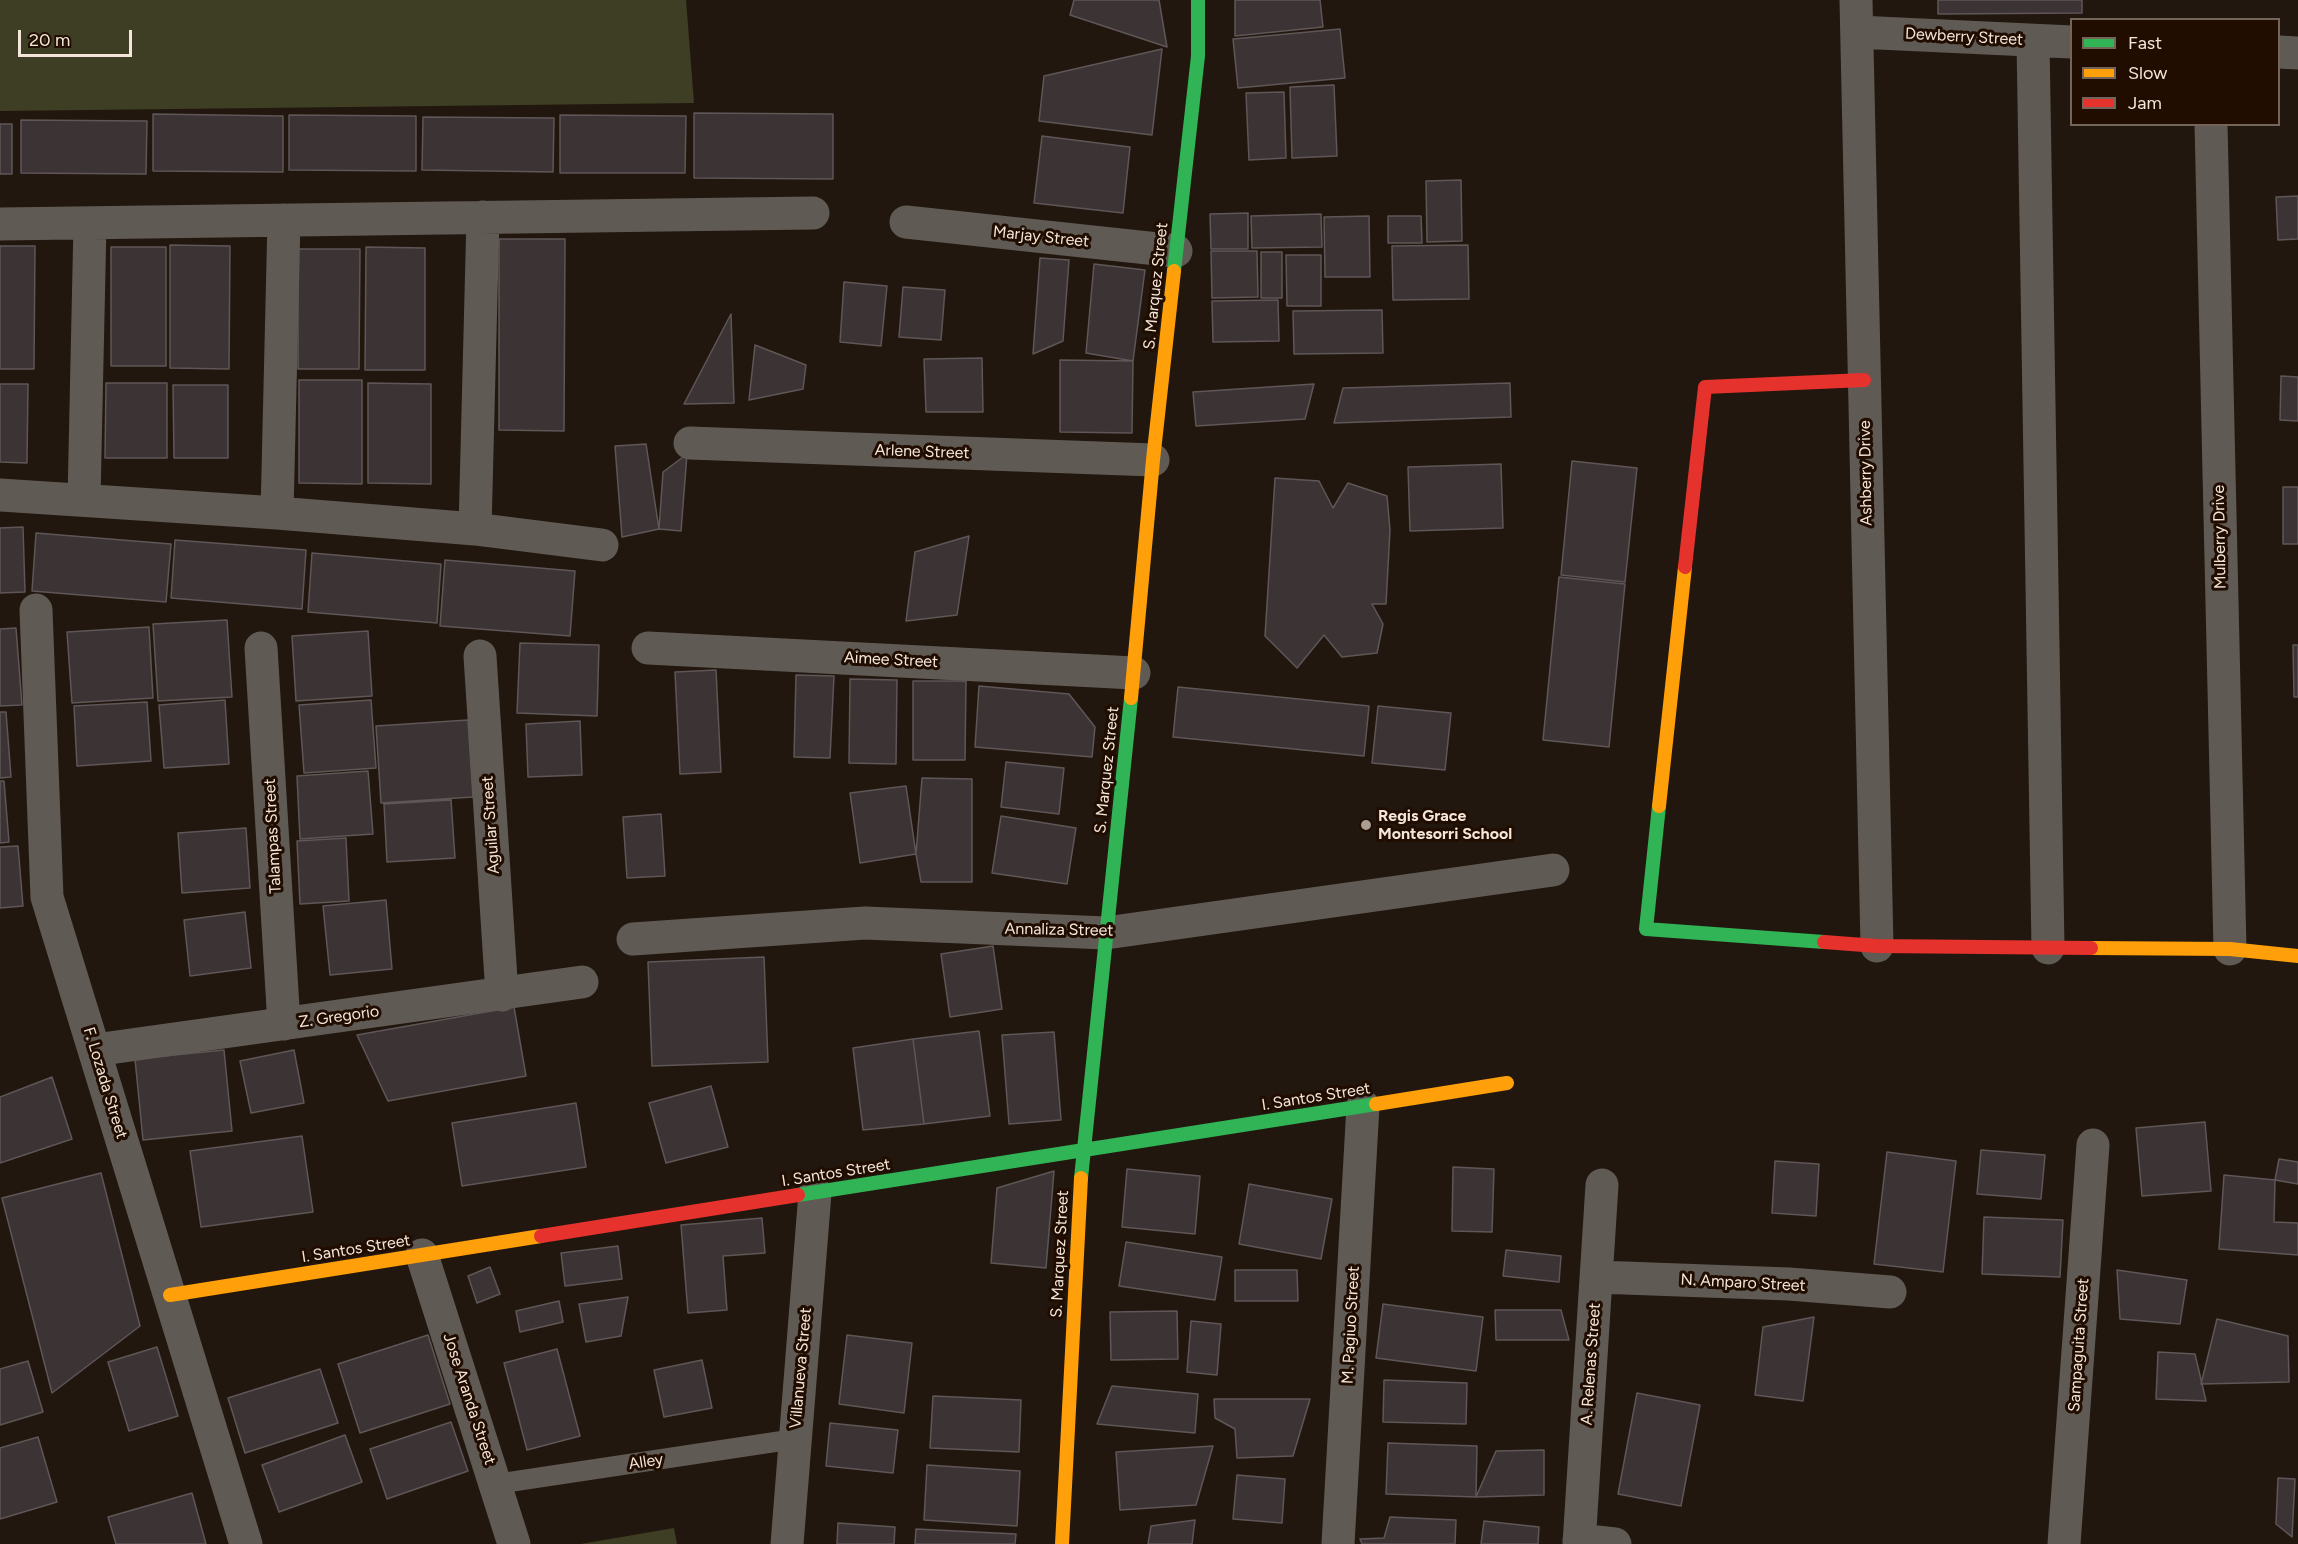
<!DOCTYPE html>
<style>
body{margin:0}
#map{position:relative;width:2298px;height:1544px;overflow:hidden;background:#22170e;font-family:Figtree,sans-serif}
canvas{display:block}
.legend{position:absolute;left:2070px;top:18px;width:210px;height:108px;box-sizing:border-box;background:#200d00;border:2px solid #756458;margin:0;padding:8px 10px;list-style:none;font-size:18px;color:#f4e6db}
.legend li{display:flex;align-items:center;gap:12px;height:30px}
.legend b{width:30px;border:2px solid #756458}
.scale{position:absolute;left:18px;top:30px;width:114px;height:27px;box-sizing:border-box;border:3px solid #f4e6db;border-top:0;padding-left:8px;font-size:18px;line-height:21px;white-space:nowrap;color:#f4e6db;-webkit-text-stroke:4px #200d00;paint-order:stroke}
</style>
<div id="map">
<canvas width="2298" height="1544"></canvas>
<ul class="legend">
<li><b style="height:8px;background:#30b455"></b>Fast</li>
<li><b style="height:8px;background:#ff9f0a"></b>Slow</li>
<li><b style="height:8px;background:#e5322d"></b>Jam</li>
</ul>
<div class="scale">20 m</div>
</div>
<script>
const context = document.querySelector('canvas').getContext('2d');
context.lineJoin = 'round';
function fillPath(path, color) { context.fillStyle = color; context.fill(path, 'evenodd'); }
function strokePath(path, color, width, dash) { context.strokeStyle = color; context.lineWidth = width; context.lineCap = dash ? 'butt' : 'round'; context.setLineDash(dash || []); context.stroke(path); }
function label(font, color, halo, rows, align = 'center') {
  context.font = font + ' Figtree,sans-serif'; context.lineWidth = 6; context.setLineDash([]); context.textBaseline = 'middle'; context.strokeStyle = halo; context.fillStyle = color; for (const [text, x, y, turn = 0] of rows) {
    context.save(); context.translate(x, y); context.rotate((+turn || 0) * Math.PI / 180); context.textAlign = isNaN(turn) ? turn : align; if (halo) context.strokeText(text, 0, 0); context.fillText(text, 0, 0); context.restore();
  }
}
fillPath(new Path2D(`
 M0 0H686L694 103 0 111Z
 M674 1528 677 1544H581Z`), '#3e3e24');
const building = new Path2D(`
 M1074 0H1159L1167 47 1070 15Z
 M1235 0H1320L1323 27 1235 36Z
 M1938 0H2082V13L1938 14Z
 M1340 29 1345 78 1238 88 1233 39Z
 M1162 49 1152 135 1039 121 1044 76Z
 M1334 85 1337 156 1292 158 1290 87Z
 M1284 92 1286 158 1249 160 1246 93Z
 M694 113 833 114V179L694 178Z
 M153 114 283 116V172L153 171Z
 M289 115 416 116V171L289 170Z
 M560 115 686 116 685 173H560Z
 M423 117 554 118 553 172 422 170Z
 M21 120 147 121 146 174 21 173Z
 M0 124H12V174H0Z
 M1042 136 1130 147 1123 213 1034 203Z
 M1461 180 1462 241 1427 242 1426 181Z
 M2298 196V239L2278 240 2276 197Z
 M1248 213V249H1211L1210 214Z
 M1321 214 1322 247 1252 248 1251 216Z
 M1369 216 1370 277H1325L1324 217Z
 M1388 216H1421L1422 243H1388Z
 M499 239H565L564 431 499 430Z
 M170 245 230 246 229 369 170 368Z
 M1468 245 1469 299 1393 300 1392 246Z
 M0 246H35L34 369H0Z
 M111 247H166V366H111Z
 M366 247 425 248V370H365Z
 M298 249H360L359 369H298Z
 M1211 251H1257L1258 297 1212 298Z
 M1261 252H1282V298H1261Z
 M1286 255H1321V306H1287Z
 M1040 258 1069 260 1063 341 1033 354Z
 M1094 264 1145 270 1133 361 1086 353Z
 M844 282 887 286 881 346 840 342Z
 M903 287 945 290 941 340 899 337Z
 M1278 300 1279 341 1213 342 1212 301Z
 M1382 310 1383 353 1294 354 1293 311Z
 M731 314 734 403 684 404Z
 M755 345 806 365 803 389 749 400Z
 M982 358 983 412H926L924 359Z
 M1060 360 1133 361 1132 433 1060 432Z
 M2281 376 2298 377V421L2280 420Z
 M299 380H362V484L299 483Z
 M106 383H167V458H105Z
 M368 383 431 384V484L368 483Z
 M1510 383 1511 417 1334 423 1343 388Z
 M0 384H28L27 463 0 462Z
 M1314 384 1305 419 1196 426 1193 392Z
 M173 385H228V458H174Z
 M646 444 659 529 622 537 615 446Z
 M687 454 681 531 659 529 663 472Z
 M1572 461 1637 468 1625 582 1561 575Z
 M1501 464 1503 528 1410 531 1408 467Z
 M1275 478 1319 481 1333 508 1348 483 1387 496 1390 530 1386 604H1372L1383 624 1377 653 1342 657 1324 635 1297 668 1265 636Z
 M2283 487H2298V544H2283Z
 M23 527 25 592 0 593V528Z
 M36 533 171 544 166 602 32 591Z
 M969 536 957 615 906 621 915 552Z
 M175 540 306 550 302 609 171 598Z
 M312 553 441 564 437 623 308 612Z
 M445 560 575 571 570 636 440 626Z
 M1559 577 1625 584 1609 747 1543 740Z
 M227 620 232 697 158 701 153 624Z
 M149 627 153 698 72 703 67 632Z
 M16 628 22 705 0 706V629Z
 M368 631 372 696 296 701 292 636Z
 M520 643 599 645 597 716 517 713Z
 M2293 645H2298V697H2294Z
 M716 670 721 772 680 774 675 672Z
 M796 675 834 676 830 758 794 757Z
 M850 679 897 680 896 764 849 763Z
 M913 681H966L965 760H913Z
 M979 686 1069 694 1095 727 1092 757 975 747Z
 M1178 687 1369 706 1364 756 1173 737Z
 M225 700 229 764 164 768 159 705Z
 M371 700 376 768 304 773 299 705Z
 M147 702 151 761 77 766 74 706Z
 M1378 706 1451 713 1445 770 1372 763Z
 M0 712H6L11 777 0 778Z
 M468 720 473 797 381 803 376 726Z
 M580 721 582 775 528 777 526 724Z
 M1006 762 1064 768 1059 814 1001 807Z
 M368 771 373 834 300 839 297 776Z
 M922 778 972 779V882H921L916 854Z
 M0 781H4L9 842 0 843Z
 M906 786 916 854 860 863 850 793Z
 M451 800 455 858 387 862 384 804Z
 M661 814 665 876 627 878 623 817Z
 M1001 816 1076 828 1067 884 992 873Z
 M246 828 250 888 182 893 178 833Z
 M346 838 349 901 300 904 297 841Z
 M18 846 23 906 0 908V847Z
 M386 900 392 969 330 975 323 906Z
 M245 912 251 968 190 976 184 920Z
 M993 946 1002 1009 950 1017 941 954Z
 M764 957 768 1062 652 1066 648 962Z
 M514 1007 526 1076 388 1101 357 1035Z
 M979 1031 990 1116 924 1124 913 1039Z
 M1054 1032 1061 1120 1009 1124 1002 1035Z
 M913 1039 924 1124 863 1130 853 1048Z
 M224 1050 232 1131 143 1140 135 1059Z
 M294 1050 304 1103 251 1113 240 1061Z
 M52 1077 72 1139 0 1163V1097Z
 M711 1086 728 1147 666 1163 649 1103Z
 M576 1103 586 1167 462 1186 452 1123Z
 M2205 1122 2211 1191 2142 1196 2136 1128Z
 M302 1136 313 1212 201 1227 190 1151Z
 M1981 1150 2045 1155 2041 1199 1977 1194Z
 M1887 1152 1956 1161 1943 1272 1874 1264Z
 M2279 1159 2298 1162V1184L2275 1180Z
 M1775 1161 1819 1164 1816 1216 1772 1213Z
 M1453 1167 1494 1169 1492 1232 1452 1231Z
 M1127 1169 1200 1176 1195 1234 1122 1227Z
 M1054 1171 1046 1268 991 1263 997 1188Z
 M101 1173 140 1326 52 1393 2 1198Z
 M2224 1175 2275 1180 2274 1222 2298 1223V1255L2219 1249Z
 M1249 1184 1332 1199 1321 1259 1239 1244Z
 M1984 1217 2063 1220 2060 1277 1982 1274Z
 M762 1218 765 1253 723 1256 727 1310 688 1313 681 1225Z
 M1126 1242 1222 1257 1215 1300 1119 1286Z
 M618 1246 622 1279 565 1286 561 1253Z
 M1506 1250 1561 1256 1559 1282 1503 1276Z
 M490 1267 500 1294 477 1303 468 1276Z
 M1235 1270H1297L1298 1301H1235Z
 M2117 1270 2187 1280 2180 1324 2120 1319Z
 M628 1297 621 1336 586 1342 579 1304Z
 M559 1301 563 1322 520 1332 516 1311Z
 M1383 1304 1483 1317 1476 1371 1376 1358Z
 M1495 1310H1561L1569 1340H1496Z
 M1177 1311 1178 1359 1111 1360 1110 1312Z
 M1814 1317 1803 1401 1755 1395 1763 1327Z
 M2217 1319 2288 1336 2289 1382 2201 1384Z
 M1191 1321 1221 1324 1217 1375 1187 1372Z
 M428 1335 450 1404 360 1433 338 1364Z
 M847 1335 912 1343 904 1413 839 1404Z
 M157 1347 178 1416 129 1431 108 1362Z
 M557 1349 580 1436 527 1450 504 1363Z
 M2158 1352 2195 1354 2206 1401 2156 1399Z
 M702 1360 712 1408 664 1417 654 1370Z
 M28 1361 43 1412 0 1425V1369Z
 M320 1369 338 1423 245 1453 228 1398Z
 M1384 1380 1467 1383 1466 1424 1383 1422Z
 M1112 1386 1198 1394 1195 1433 1097 1424Z
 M1637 1393 1700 1405 1681 1506 1618 1494Z
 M933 1396 1021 1400 1019 1452 930 1448Z
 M1214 1399H1310L1293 1456 1237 1458 1235 1429 1215 1418Z
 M451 1422 468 1471 387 1499 370 1449Z
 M830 1423 898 1430 893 1473 826 1466Z
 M345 1435 362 1482 279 1512 262 1465Z
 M38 1437 57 1502 0 1519V1448Z
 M1388 1443 1477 1446 1476 1497 1386 1494Z
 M1213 1446 1196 1505 1120 1510 1116 1452Z
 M1544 1450V1495L1476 1497 1496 1451Z
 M927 1465 1020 1471 1017 1526 924 1520Z
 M1237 1475 1285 1479 1282 1523 1233 1519Z
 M2278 1478 2295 1479 2292 1537 2276 1524Z
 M192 1493 206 1544H116L108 1517Z
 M1390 1517 1456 1520 1455 1544H1362L1360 1539 1384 1538Z
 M1195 1520 1192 1544H1148L1151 1526Z
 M1484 1521 1539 1527 1538 1544H1481Z
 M838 1523 895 1527 894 1544H837Z
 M916 1529 1016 1534 1015 1544H915Z`);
fillPath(building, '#3c3434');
strokePath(building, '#5f5657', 1.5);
strokePath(new Path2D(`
 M496 1484 795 1439`), '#605a55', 20);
strokePath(new Path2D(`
 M1856 0 1877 946
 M1857 32 2072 42
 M2033 41 2048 948
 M2278 52 2298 53
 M2211 124 2230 949
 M483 217 475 529 602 545
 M906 222 1176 251
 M0 224 813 213
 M690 443 1153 460
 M0 495 277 513 475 529
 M84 499 90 223
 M277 513 284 220
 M36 610 47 897 246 1544
 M261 648 284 1024
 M648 648 1134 673
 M480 656 502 995
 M633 939 865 923 1106 933 1553 870
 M95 1050 582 982
 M422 1255 514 1544
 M1597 1277 1789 1284 1890 1292
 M1579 1540 1615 1544
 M787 1544 815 1193
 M1338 1544 1363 1106
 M1579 1544 1602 1185
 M2064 1544 2093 1145`), '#605a55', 33);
strokePath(new Path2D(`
 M1174 271 1198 56V0
 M1659 806 1646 929 1824 942
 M1081 1178 1131 698
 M798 1195 1376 1104`), '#30b455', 14);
strokePath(new Path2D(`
 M1131 698 1153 460 1174 271
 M1659 806 1685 567
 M2091 948 2230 949 2298 956
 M1376 1104 1507 1083
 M170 1295 541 1236
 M1062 1544 1081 1178`), '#ff9f0a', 14);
strokePath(new Path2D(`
 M1685 567 1705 387 1864 380
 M1824 942 1877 946 2091 948
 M541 1236 798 1195`), '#e5322d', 14);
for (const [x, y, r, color] of [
 [1366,825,6,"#aa9e93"]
]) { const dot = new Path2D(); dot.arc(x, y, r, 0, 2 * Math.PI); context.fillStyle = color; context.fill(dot); strokePath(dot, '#200d00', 2); }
label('16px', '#f4e6db', '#200d00', [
 ["Dewberry Street",1964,37,3],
 ["Marjay Street",1041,237,6],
 ["S. Marquez Street",1156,286,-84],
 ["Arlene Street",922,452,2],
 ["Ashberry Drive",1866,473,-91],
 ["Mulberry Drive",2220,537,-91],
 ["Aimee Street",891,660,3],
 ["S. Marquez Street",1107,770,-84],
 ["Aguilar Street",491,825,-94],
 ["Talampas Street",273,836,-93],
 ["Annaliza Street",1059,930,1],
 ["Z. Gregorio",339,1017,-8],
 ["F. Lozada Street",105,1083,73],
 ["I. Santos Street",1316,1097,-9],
 ["I. Santos Street",836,1173,-9],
 ["I. Santos Street",356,1249,-9],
 ["S. Marquez Street",1060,1254,-87],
 ["N. Amparo Street",1743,1283,3],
 ["M. Pagiuo Street",1351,1325,-87],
 ["Sampaguita Street",2079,1345,-86],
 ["A. Relenas Street",1591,1364,-86],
 ["Villanueva Street",801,1368,-85],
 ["Jose Aranda Street",469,1399,72],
 ["Alley",646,1462,-9]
]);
label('bold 16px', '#f4e6db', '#200d00', [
 ["Regis Grace",1378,816],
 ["Montesorri School",1378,834]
], 'left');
</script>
